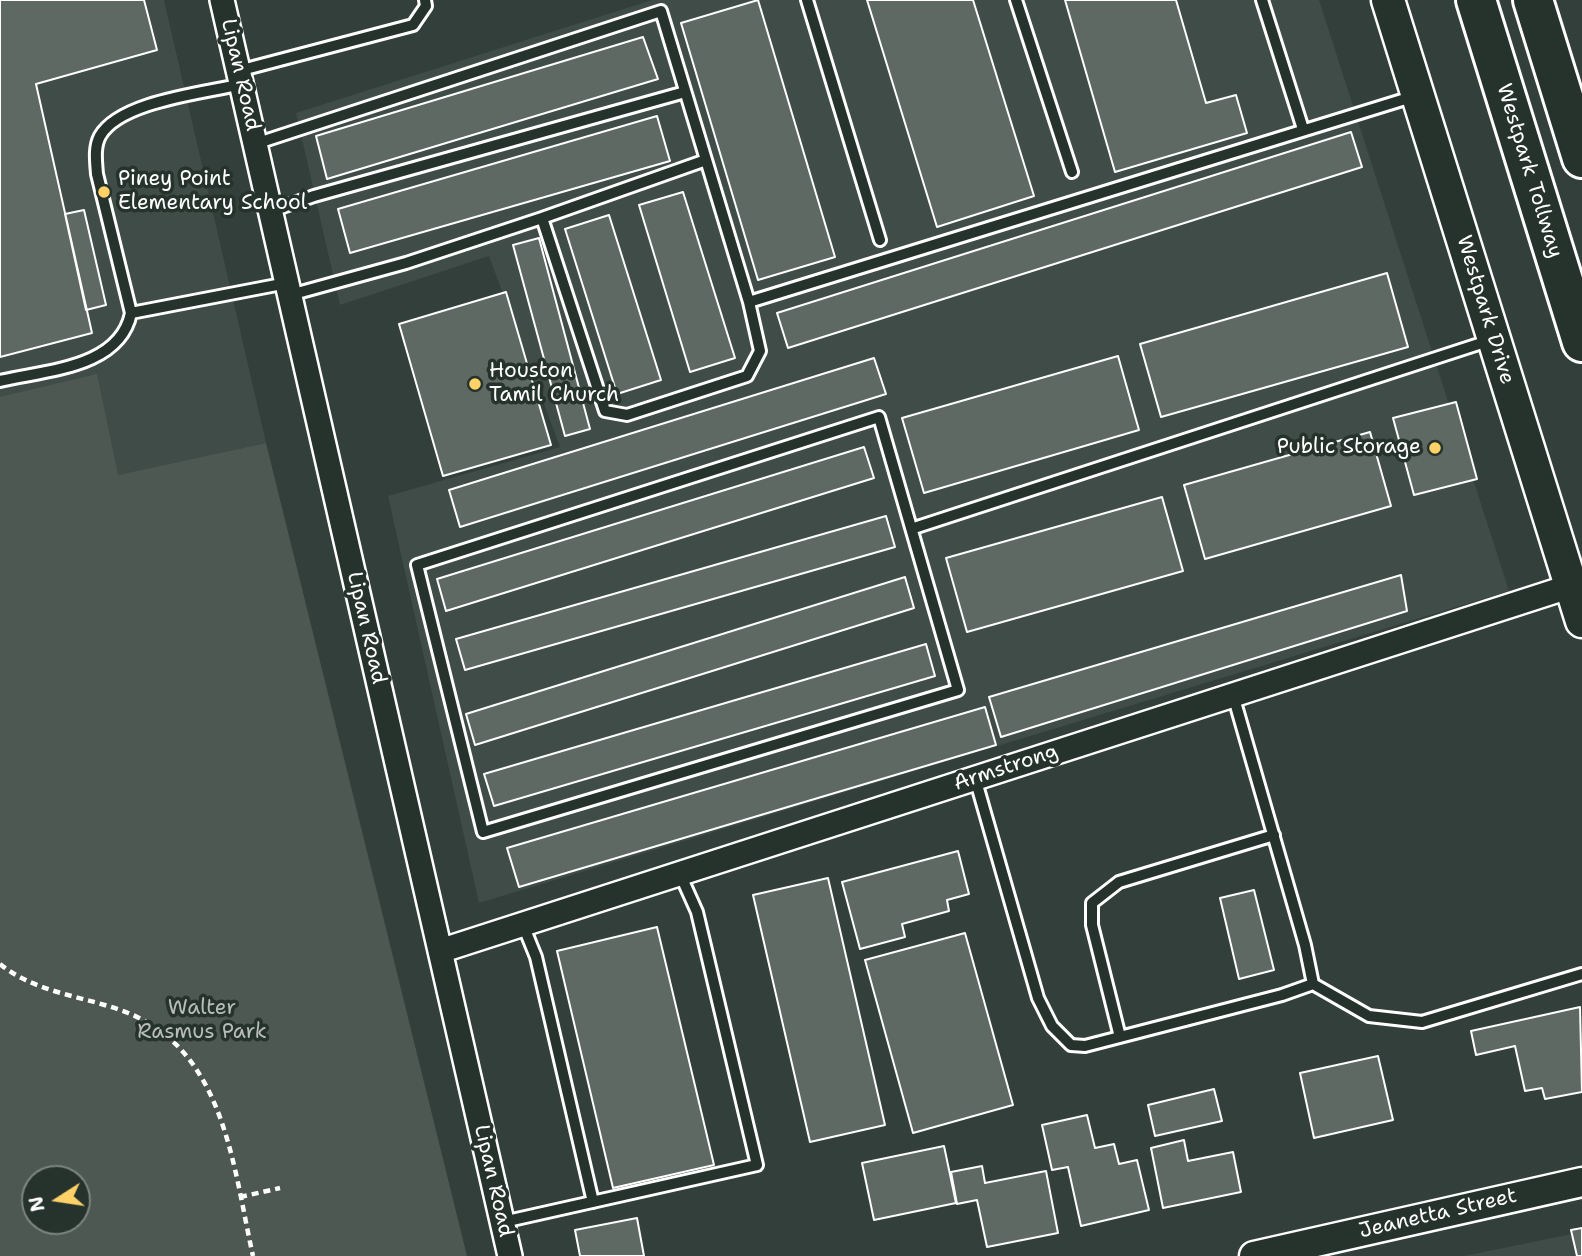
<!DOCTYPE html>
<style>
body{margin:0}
#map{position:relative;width:1582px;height:1256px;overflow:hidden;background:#333f3a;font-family:"Shantell Sans",sans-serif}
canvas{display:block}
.north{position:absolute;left:21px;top:1165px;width:70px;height:70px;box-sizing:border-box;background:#26332d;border:2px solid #7d8581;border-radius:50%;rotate:258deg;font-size:19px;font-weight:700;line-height:28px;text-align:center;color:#fff}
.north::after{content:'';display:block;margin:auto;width:24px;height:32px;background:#ffd166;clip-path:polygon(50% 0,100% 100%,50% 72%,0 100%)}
</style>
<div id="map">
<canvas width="1582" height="1256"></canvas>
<div class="north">N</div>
</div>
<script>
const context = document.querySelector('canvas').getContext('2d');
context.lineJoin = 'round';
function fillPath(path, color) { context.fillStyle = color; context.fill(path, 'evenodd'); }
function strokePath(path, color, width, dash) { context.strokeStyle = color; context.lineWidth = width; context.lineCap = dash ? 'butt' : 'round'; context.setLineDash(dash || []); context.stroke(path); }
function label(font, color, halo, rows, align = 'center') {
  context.font = font + ' "Shantell Sans",sans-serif'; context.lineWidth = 7; context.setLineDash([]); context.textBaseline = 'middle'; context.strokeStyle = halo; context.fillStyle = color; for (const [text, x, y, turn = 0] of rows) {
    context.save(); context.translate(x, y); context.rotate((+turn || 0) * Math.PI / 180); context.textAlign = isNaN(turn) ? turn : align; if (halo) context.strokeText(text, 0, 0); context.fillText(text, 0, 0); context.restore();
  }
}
fillPath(new Path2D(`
 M0 0H164L266 443 0 501Z
 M652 0H1319L1509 591 479 903 388 496 560 447 489 256 340 305 296 113Z
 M1582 1232V1256H1464Z`), '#404c47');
fillPath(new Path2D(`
 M97 374 118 475 266 443 467 1256H0V397ZM35 1179H77V1221H35Z`), '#4d5853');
const building = new Path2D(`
 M0 0H144L157 50 36 84 92 333 0 357Z
 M758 0 835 257 758 280 681 23Z
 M867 0H973L1034 196 937 227Z
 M1065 0H1176L1206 103 1236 95 1247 133 1115 172Z
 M643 37 658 79 327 179 316 136Z
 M657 116 670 161 350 253 338 209Z
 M1351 132 1362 167 788 348 777 313Z
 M683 192 735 358 690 372 639 205Z
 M84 210 106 305 86 310 65 214Z
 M609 215 661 380 617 394 565 229Z
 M539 238 590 429 565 436 513 245Z
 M1387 273 1408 347 1161 417 1140 344Z
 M506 292 551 445 443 476 399 324Z
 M1118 356 1139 430 924 493 902 418Z
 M874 358 886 394 460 527 449 490Z
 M1456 402 1477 479 1414 495 1393 418Z
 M1370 432 1391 506 1205 559 1184 485Z
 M864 447 874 478 446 611 437 579Z
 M1162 497 1183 571 967 632 946 558Z
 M886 516 895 547 465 670 456 639Z
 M1401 575 1407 611 1001 737 989 697Z
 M905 577 914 608 475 745 466 714Z
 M926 644 935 676 494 806 484 774Z
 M985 707 996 745 519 887 507 848Z
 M958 851 969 894 947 900 949 911 902 924 905 937 860 949 842 882Z
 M828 878 885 1125 810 1142 753 895Z
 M1254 890 1274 970 1239 979 1220 898Z
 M657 927 714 1165 613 1188 557 951Z
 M965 933 1013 1105 913 1133 865 960Z
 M1580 1007 1582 1092 1545 1099 1542 1088 1525 1091 1515 1046 1476 1055 1471 1031Z
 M1378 1056 1393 1120 1314 1138 1300 1073Z
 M1214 1089 1222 1121 1155 1136 1148 1105Z
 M1087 1115 1095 1148 1114 1144 1119 1164 1137 1160 1149 1210 1081 1226 1068 1167 1052 1170 1042 1125Z
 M1184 1140 1188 1161 1233 1152 1241 1192 1163 1208 1151 1148Z
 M944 1146 956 1203 874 1220 862 1163Z
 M982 1166 985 1183 1046 1171 1058 1233 987 1247 977 1200 957 1204 951 1172Z
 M637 1218 644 1256H580L575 1230Z
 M1582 1228V1256H1577L1571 1230Z`);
fillPath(building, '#5f6964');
strokePath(building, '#fff', 2);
const service = new Path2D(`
 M807 0 880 240
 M1016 0 1072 172
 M1262 0 1303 129
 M238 71 413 25 426 6 425 0
 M255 144 661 11 749 302
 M271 211 314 196 685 92
 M542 218 706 160
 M290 295 406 263 542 218 605 411 627 415 747 376 760 351 749 302 1415 96
 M131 313 287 283
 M0 381C46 370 120 368 131 313L97 174C96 161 94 147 100 136 120 101 205 93 242 84
 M879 417 958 690 483 832 417 565Z
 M914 528 1491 340
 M975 778 1038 998 1052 1026 1071 1045 1085 1046 1282 995 1313 984 1305 945 1233 695
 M523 925 536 957 593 1202
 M1313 984 1369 1016 1422 1022 1582 974
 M1120 1037 1092 925V903L1119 882 1274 835
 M503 1222 757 1165 697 912 680 874`);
const minor = new Path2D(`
 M222 0 510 1256
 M440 951 1571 586`);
const tertiary = new Path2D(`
 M1254 1256 1582 1182`);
const secondary = new Path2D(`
 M1388 0 1582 621`);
const motorway = new Path2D(`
 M1476 0 1582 342
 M1533 0 1582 158`);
strokePath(service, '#fff', 16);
strokePath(minor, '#fff', 28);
strokePath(tertiary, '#fff', 33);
strokePath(secondary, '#fff', 37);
strokePath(motorway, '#fff', 44);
strokePath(new Path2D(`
 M0 964C37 994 86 996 128 1013 225 1052 233 1167 253 1256
 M240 1197 280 1188`), '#fff', 4.5, [7, 5]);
strokePath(service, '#26332d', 10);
strokePath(minor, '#26332d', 23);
strokePath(tertiary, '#26332d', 28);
strokePath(secondary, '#26332d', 32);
strokePath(motorway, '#26332d', 38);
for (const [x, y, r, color] of [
 [104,192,7,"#ffd166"],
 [475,384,7,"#ffd166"],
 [1435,448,7,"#ffd166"]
]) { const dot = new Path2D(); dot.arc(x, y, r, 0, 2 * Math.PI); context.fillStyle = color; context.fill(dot); strokePath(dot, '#26332d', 2.5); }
label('21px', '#fff', '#26332d', [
 ["Lipan Road",240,75,77],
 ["Westpark Tollway",1529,171,73],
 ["Westpark Drive",1485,310,73],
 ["Lipan Road",366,628,77],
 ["Armstrong",1006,768,-18],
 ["Lipan Road",493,1181,77],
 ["Jeanetta Street",1438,1214,-13]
]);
label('21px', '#fff', '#26332d', [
 ["Piney Point",118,180],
 ["Elementary School",118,204],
 ["Houston",489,372],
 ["Tamil Church",489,396],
 ["Public Storage",1421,448,"right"]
], 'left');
label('21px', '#b8bcba', '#26332d', [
 ["Walter",202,1009],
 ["Rasmus Park",202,1033]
]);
</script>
